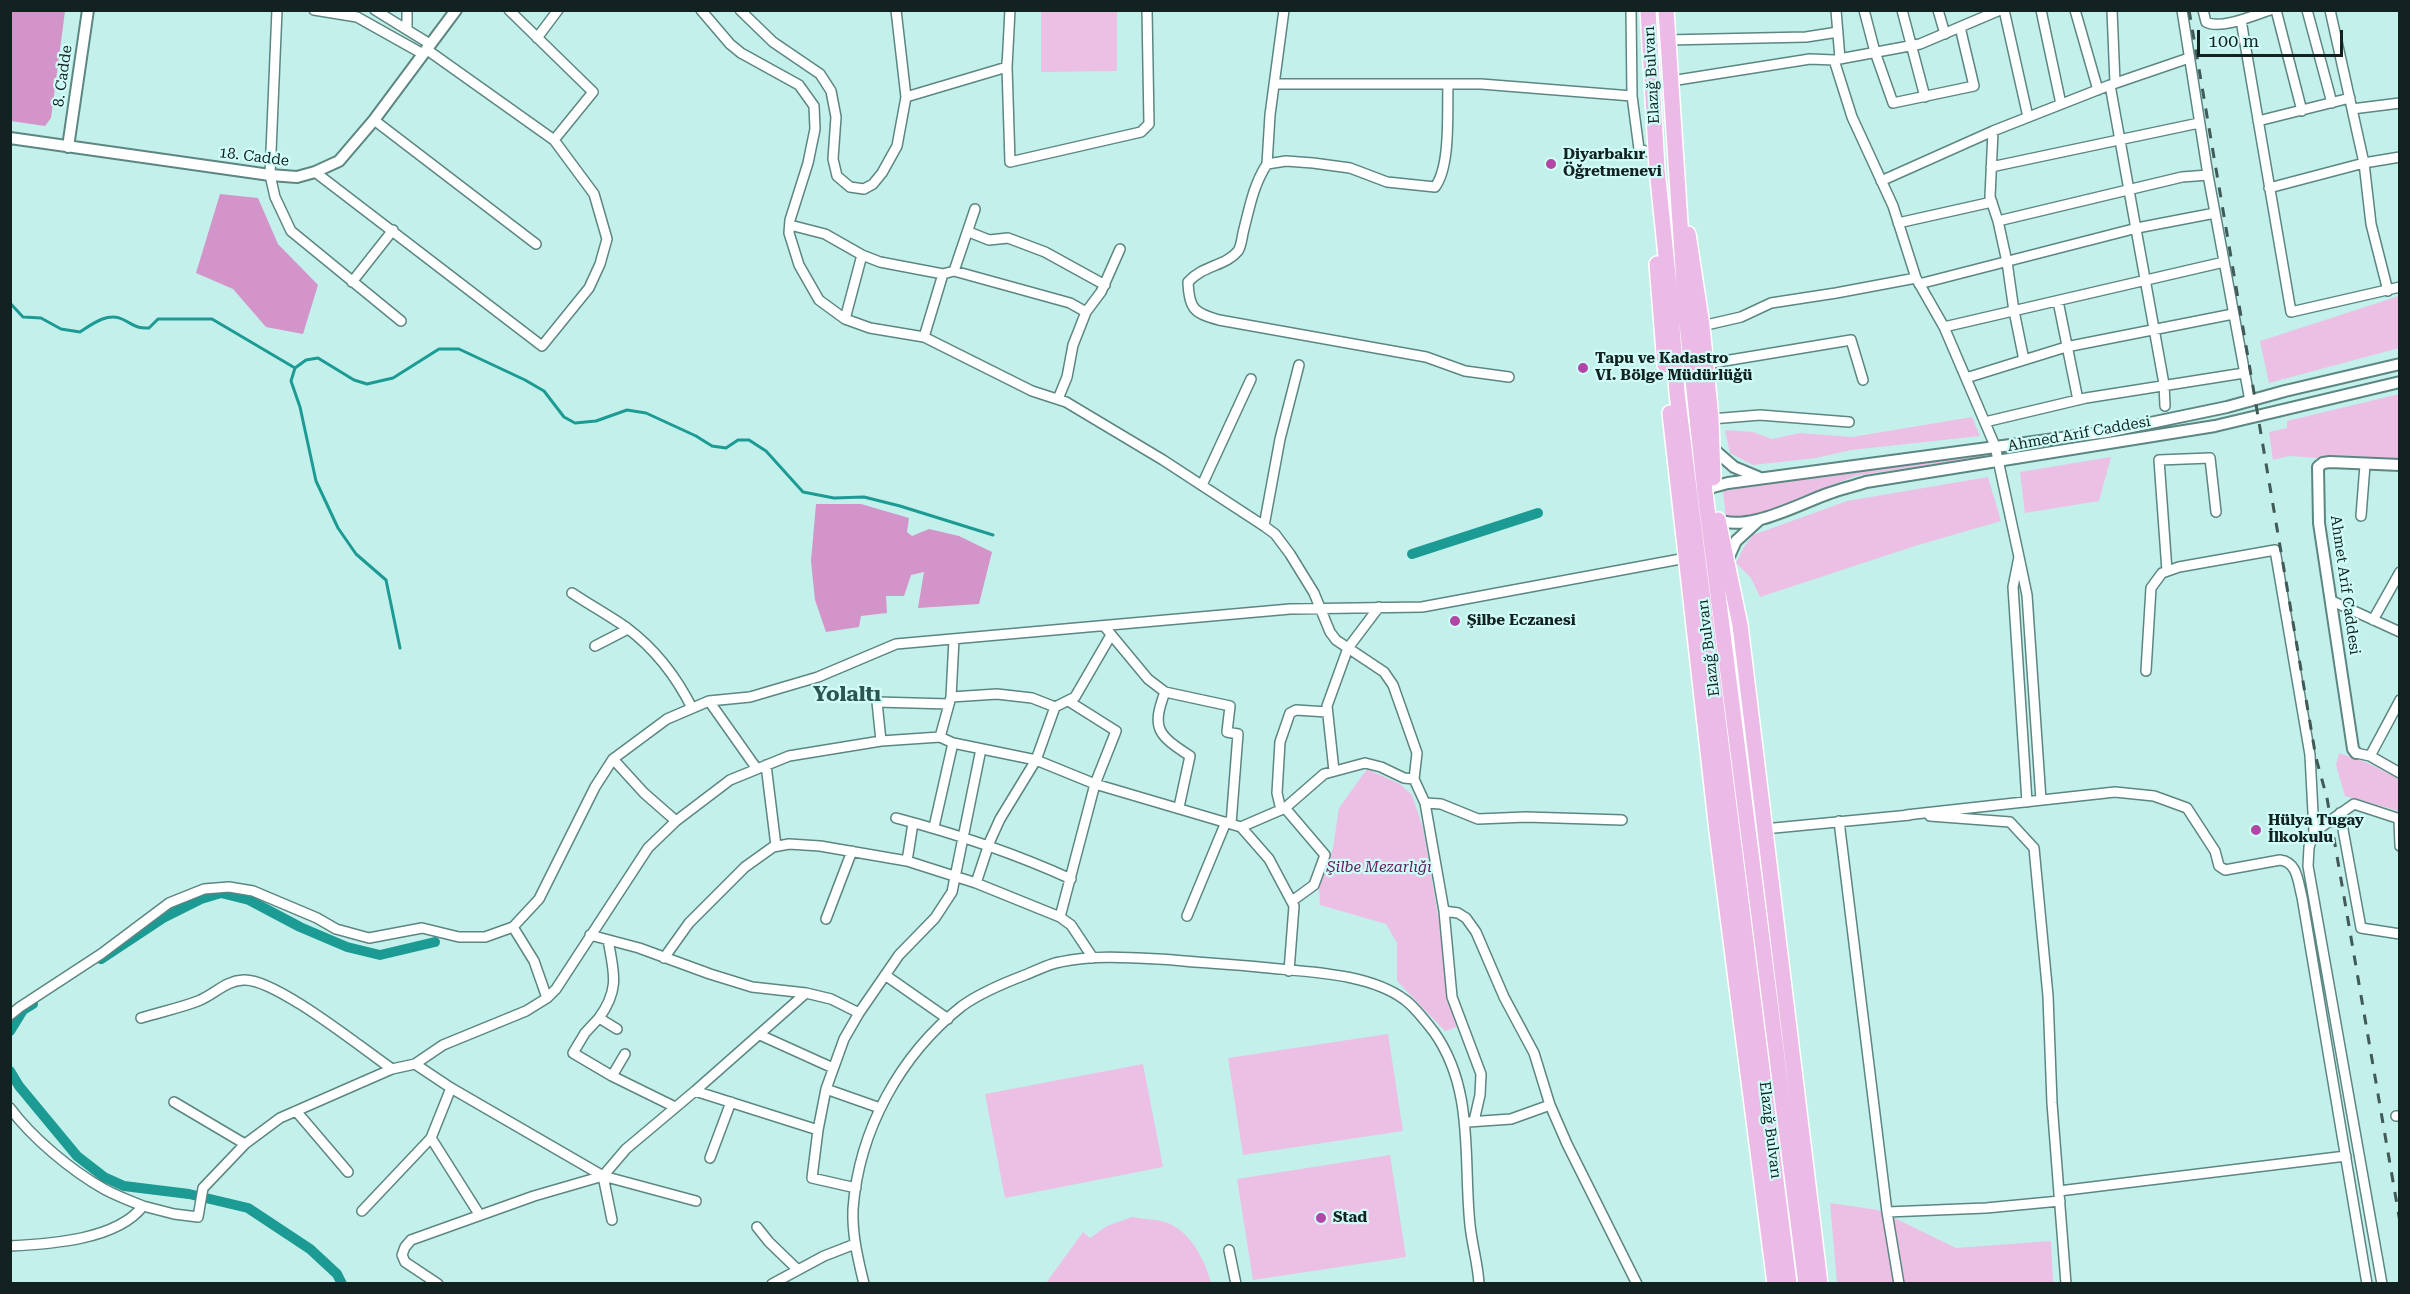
<!DOCTYPE html>
<meta charset="utf-8">
<style>
body{margin:0}
#map{position:relative;width:2410px;height:1294px;overflow:hidden;background:#c4f0eb;font-family:"Roboto Serif",serif}
canvas{display:block}
.frame{position:absolute;inset:0;border:12px solid #112221;pointer-events:none}
.scale{position:absolute;left:2197px;top:30px;width:146px;height:27px;box-sizing:border-box;border:3px solid #112221;border-top:0;padding-left:8px;font-size:18px;line-height:21px;white-space:nowrap;color:#112221;-webkit-text-stroke:4px #d1fdf9;paint-order:stroke}
</style>
<div id="map">
<canvas width="2410" height="1294"></canvas>
<div class="frame"></div>
<div class="scale">100 m</div>
</div>
<script>
const context = document.querySelector('canvas').getContext('2d');
context.lineJoin = 'round';
function fillPath(path, color) { context.fillStyle = color; context.fill(path, 'evenodd'); }
function strokePath(path, color, width, dash) { context.strokeStyle = color; context.lineWidth = width; context.lineCap = dash ? 'butt' : 'round'; context.setLineDash(dash || []); context.stroke(path); }
function label(font, color, halo, rows, align = 'center') {
  context.font = font + ' "Roboto Serif",serif'; context.lineWidth = 4.5; context.setLineDash([]); context.textBaseline = 'middle'; context.strokeStyle = halo; context.fillStyle = color; for (const [text, x, y, turn = 0] of rows) {
    context.save(); context.translate(x, y); context.rotate((+turn || 0) * Math.PI / 180); context.textAlign = isNaN(turn) ? turn : align; if (halo) context.strokeText(text, 0, 0); context.fillText(text, 0, 0); context.restore();
  }
}
fillPath(new Path2D(`
 M1041 11H1117V71L1041 72Z
 M2399 296V348L2269 383 2260 341Z
 M2399 394V459L2365 461 2289 456 2273 460 2269 432 2287 428V421Z
 M1972 417 1980 436 1851 450 1816 458 1753 465 1730 453 1725 430 1753 432 1772 439 1800 433 1852 437Z
 M1986 451V456L1855 476 1753 516 1743 518 1726 517 1723 491Z
 M2111 457 2099 501 2025 513 2020 472Z
 M1988 477 2001 521 1915 546 1760 597 1751 578 1736 563 1744 547 1753 535 1847 501Z
 M2339 753 2368 763 2399 779V811L2345 796 2336 765Z
 M1367 769 1400 784 1412 795 1423 828 1457 1027 1445 1031 1397 981V943L1386 924 1320 905 1319 888 1333 848 1339 808Z
 M1388 1034 1403 1131 1243 1155 1228 1058Z
 M1143 1064 1163 1167 1005 1198 985 1094Z
 M1390 1155 1406 1257 1253 1280 1237 1179Z
 M1830 1203 1878 1210 1956 1248 2051 1241 2053 1283H1837Z
 M1132 1217C1143 1219 1155 1219 1165 1222 1190 1230 1205 1260 1211 1283H1046L1083 1232 1090 1238 1107 1226Z`), '#ebc0e4');
fillPath(new Path2D(`
 M10 11H65L51 118 45 126 11 121Z
 M220 194 258 198 278 244 318 285 303 334 266 327 233 289 196 273Z
 M816 504H861L909 518 907 532 912 536 929 529 959 536 992 552 979 604 918 608 924 572 911 575 904 596H886L887 613 861 616 859 627 826 632 815 600 811 561Z`), '#d294c9');
strokePath(new Path2D(`
 M10 303 23 317 41 318 61 329 80 332C92 324 108 312 122 319 133 324 136 329 149 328L158 319H212L295 368
 M400 648 386 580 356 554 338 528 316 481 300 407 291 381 295 368 306 360 318 358 354 380 367 384 393 378 439 349H459L525 380 544 391 564 417 575 423 596 421 627 410 646 413 696 436 712 446 726 448 738 440H749L766 451 803 492 834 498 864 497 900 506 993 535`), '#1c9b94', 3);
strokePath(new Path2D(`
 M1412 554 1538 513
 M101 959 163 918 201 899 221 893 249 900 300 927 347 947 380 955 435 942
 M10 1031 23 1010 33 1004
 M10 1071 19 1086 77 1156 104 1177 124 1186 189 1194 248 1208 310 1249 337 1274 342 1284`), '#1c9b94', 10);
const minor = new Path2D(`
 M277 10 270 175 275 197 291 231 401 321
 M314 10 357 17 423 54
 M375 10 430 44
 M509 10 593 92 554 140
 M701 10 730 44 741 53 799 85 814 106 815 129 808 163 790 220 789 233 799 265 819 300 845 319 870 328 924 337 1032 391 1066 402 1163 460 1264 526 1275 534 1290 554 1314 593 1330 632 1336 640 1384 672 1393 685 1417 753 1414 779 1404 778 1381 767 1365 763 1324 774 1285 808 1241 827
 M740 10 773 42 820 74 831 91 836 117 833 159 837 176 850 187 864 189 873 184 882 173 897 146 906 97 896 10
 M1010 10 1007 67 1010 162 1141 132 1149 124 1147 10
 M1284 10 1270 115 1267 164 1286 161 1313 163 1350 168 1387 182 1435 187C1451 166 1447 111 1448 84
 M1631 10 1632 96 1639 149 1656 154
 M1836 10 1840 59
 M1864 10 1875 52 1893 103 1974 86 1960 27
 M1902 10 1925 97
 M1938 10 1945 34
 M2004 10 2028 117
 M2041 10 2061 104
 M2075 10 2098 90
 M2112 10 2115 83
 M2182 10 2208 175 2250 401
 M2203 10 2206 22C2220 30 2255 15 2270 10
 M2276 10 2302 111
 M2307 10 2332 103
 M2330 10 2364 163 2371 224 2388 291
 M2241 20 2291 312 2400 287
 M407 29V10
 M537 38 558 10
 M1667 40 1806 37 1838 32
 M2189 58 2110 85 1993 131 1990 197 1998 221 2007 262 2014 311 2024 360 2066 347 2233 314
 M1834 60 1852 117 1893 206 1916 278 1944 327 1995 446 2019 557
 M1671 81 1810 59 1834 60 1920 44 2000 10
 M1274 84H1481L1632 96
 M2110 85 2164 384 2165 406
 M906 97 1007 67V61
 M2352 109 2400 103
 M374 120 536 244
 M2258 121 2350 98
 M1267 164C1254 184 1250 205 1244 229 1242 235 1242 245 1238 251 1226 266 1203 265 1188 282 1189 309 1194 313 1219 320L1426 357 1465 371 1509 377
 M1991 167 2199 123
 M315 172 542 346 589 288 600 264 607 239 594 194 554 140 426 49
 M1881 181 1993 131
 M2269 188 2364 163 2400 157
 M1998 221 2182 177 2208 175
 M1898 223 1992 202
 M790 225 825 234 862 255 880 262 943 274 954 271 1070 303 1086 312
 M969 232 989 240 1008 238 1045 252 1105 285
 M954 271 975 209
 M352 282 393 230
 M1919 284 2137 228 2215 213
 M2058 301 2078 400
 M845 319 862 255
 M1702 326 1741 317 1771 303 1836 293 1916 278
 M1944 327 2224 262
 M924 337 943 274
 M1706 364 1851 340 1863 380
 M1966 378 2024 360
 M1058 399 1067 377 1073 345 1086 312 1101 292 1120 249
 M1711 419 1760 415 1849 422
 M1985 422 2086 398 2244 373
 M1202 485 1251 379
 M2361 516 2365 465
 M1264 526 1280 439 1299 365
 M2167 571 2159 460 2210 458 2216 512
 M572 593C590 605 610 616 627 628 655 649 677 678 692 708
 M2332 601 2400 632
 M2373 620 2400 572
 M1104 626 1148 679 1165 692 1230 706 1227 732 1238 734 1231 824
 M595 646 628 629
 M2146 671 2151 588 2162 573 2179 567 2275 550 2310 755 2314 832
 M1165 692C1151 729 1158 735 1190 756L1179 807
 M951 697 997 694 1032 698 1055 707 1075 697 1111 635
 M709 701 757 769
 M940 737 951 697 954 639
 M881 741 877 702 949 704
 M2356 753 2370 756 2400 773
 M2370 756 2400 700
 M613 759 644 793 676 821
 M766 765 776 846
 M1334 771 1327 706 1348 648 1379 607
 M1414 779 1425 803 1444 911 1452 997 1481 1074 1480 1095 1474 1121
 M2027 802 2013 587 2019 557 2027 595 2041 800
 M1425 803 1441 804 1478 819 1526 817 1622 820
 M1285 808 1325 855 1314 885 1292 901
 M1281 810 1277 793 1280 742 1290 713 1296 710 1327 712
 M2340 813 2361 928 2400 934
 M1906 815 2115 792 2154 796 2187 808 2215 851 2219 866 2225 870 2280 860C2298 862 2298 883 2302 897L2367 1284
 M1930 816 2010 822 2034 848 2048 996 2052 1103 2066 1284
 M896 818C957 834 1014 853 1071 879
 M2399 819 2400 846
 M1839 821 1887 1212 1899 1284
 M934 827 953 743
 M1764 829 1910 815
 M907 861 913 823
 M976 883 990 841 1000 819 1036 760 1055 707
 M1444 911 1458 913 1466 918 1476 932 1504 997 1534 1053 1550 1105 1567 1144 1637 1284
 M1187 916 1226 822
 M1060 917 1095 784 1116 731 1070 702
 M826 919 852 851
 M513 927 534 961 547 998
 M590 935 639 948 710 974 752 987 806 993 831 999 859 1013
 M664 958 689 923 745 867 773 847 789 844 820 846 907 861 976 883 1060 917 1071 925 1093 958
 M885 975 948 1019
 M10 1015 20 1007 101 954 169 903 204 889 229 887 253 891 317 918 336 929 369 938 422 928 459 937H485L513 927 539 899 595 787 613 759 667 719 709 701 750 697 818 677 896 644 1290 609 1422 607 1686 558
 M141 1018C160 1012 180 1008 198 1001 214 995 225 981 243 980 274 977 363 1049 392 1069
 M599 1018C620 989 614 973 608 940
 M617 1029 599 1018 585 1033 573 1053 612 1076 675 1107
 M760 1035 833 1068
 M415 1064 451 1088 603 1176 696 1201
 M612 1076 625 1054
 M451 1088 431 1138 479 1214
 M826 1089 880 1108
 M695 1091 818 1130
 M174 1102 245 1144
 M10 1108C32 1138 72 1171 104 1189 117 1196 130 1201 143 1206
 M296 1111 348 1172
 M2396 1116H2400
 M1468 1122 1511 1119 1550 1105
 M710 1158 731 1102
 M603 1176 612 1220
 M856 1188 812 1178 818 1130 826 1089 844 1039 859 1013 899 955 935 918 952 892 981 749
 M2059 1191 2346 1156
 M362 1211 431 1138
 M1887 1212 1986 1208 2060 1201
 M757 1227 769 1242 798 1270
 M10 1246C50 1244 117 1240 143 1206L174 1214 198 1217 203 1188 245 1144 280 1118 392 1069 415 1064 443 1045 526 1011 547 998 556 989 648 848 676 821 730 780 789 756 881 741 940 737 953 743 1036 760 1095 784 1241 827 1269 859 1294 906 1289 971
 M1229 1250 1236 1284
 M438 1284 405 1262 402 1255 405 1247 411 1240 534 1196 603 1176 626 1149 695 1091 806 993
 M772 1284 824 1256 855 1244
 M864 1284C858 1259 852 1235 853 1209 859 1130 900 1055 962 1006 980 993 1004 983 1025 975 1036 971 1048 964 1060 962 1097 954 1136 958 1173 960 1202 963 1230 964 1259 967 1304 972 1368 972 1405 1000 1415 1007 1426 1022 1434 1032 1475 1090 1463 1159 1470 1225 1472 1245 1478 1264 1479 1284
 M2382 1284 2308 866 2309 847 2314 832 2354 804 2400 819`);
const tertiary = new Path2D(`
 M10 138 270 175 297 177 315 172 339 161 374 120 456 10
 M68 147 88 10
 M1711 447 1734 467 1758 477
 M1696 506 1691 500 1713 487 1728 483 2107 432 2227 407 2285 391 2400 364
 M1714 518C1745 535 1800 503 1830 493 1841 489 1854 486 1866 482L2215 426 2400 382
 M1727 561 1736 541 1759 520
 M2356 753 2353 749 2319 523 2318 467 2323 463 2330 462 2400 465`);
const trunk = new Path2D(`
 M1648 10 1657 169 1669 285 1677 393 1789 1284
 M1666 10 1686 314 1705 493 1806 1284
 M1688 234 1702 326 1711 419 1713 478
 M1657 264 1665 365
 M1670 413 1717 831 1775 1284
 M1718 520 1740 625 1820 1284`);
strokePath(minor, '#5c8682', 12);
strokePath(tertiary, '#5c8682', 14);
strokePath(trunk, '#fff', 18);
strokePath(minor, '#fff', 9);
strokePath(tertiary, '#fff', 10);
strokePath(trunk, '#ecbae6', 15);
strokePath(new Path2D(`
 M2189 10 2316 758 2327 798 2400 1222`), '#415957', 3, [10, 10]);
for (const [x, y, r, color] of [
 [1551,164,6,"#b146a7"],
 [1583,368,6,"#b146a7"],
 [1455,621,6,"#b146a7"],
 [2256,830,6,"#b146a7"],
 [1321,1218,6,"#b146a7"]
]) { const dot = new Path2D(); dot.arc(x, y, r, 0, 2 * Math.PI); context.fillStyle = color; context.fill(dot); strokePath(dot, '#d1fdf9', 2); }
label('15px', '#112221', '#d1fdf9', [
 ["Elazığ Bulvarı",1652,75,-93],
 ["8. Cadde",63,76,-82],
 ["18. Cadde",254,157,7],
 ["Ahmed Arif Caddesi",2079,434,-10],
 ["Ahmet Arif Caddesi",2345,585,82],
 ["Elazığ Bulvarı",1709,648,-97],
 ["Elazığ Bulvarı",1770,1130,83]
]);
label('bold 15px', '#112221', '#d1fdf9', [
 ["Diyarbakır",1563,155],
 ["Öğretmenevi",1563,172],
 ["Tapu ve Kadastro",1595,359],
 ["VI. Bölge Müdürlüğü",1595,376],
 ["Şilbe Eczanesi",1467,621],
 ["Hülya Tugay",2268,821],
 ["İlkokulu",2268,838],
 ["Stad",1333,1218]
], 'left');
label('italic 15px', '#62195c', '#d1fdf9', [
 ["Şilbe Mezarlığı",1379,868]
]);
label('bold 21px', '#2c5451', '#d1fdf9', [
 ["Yolaltı",847,695]
]);
</script>
